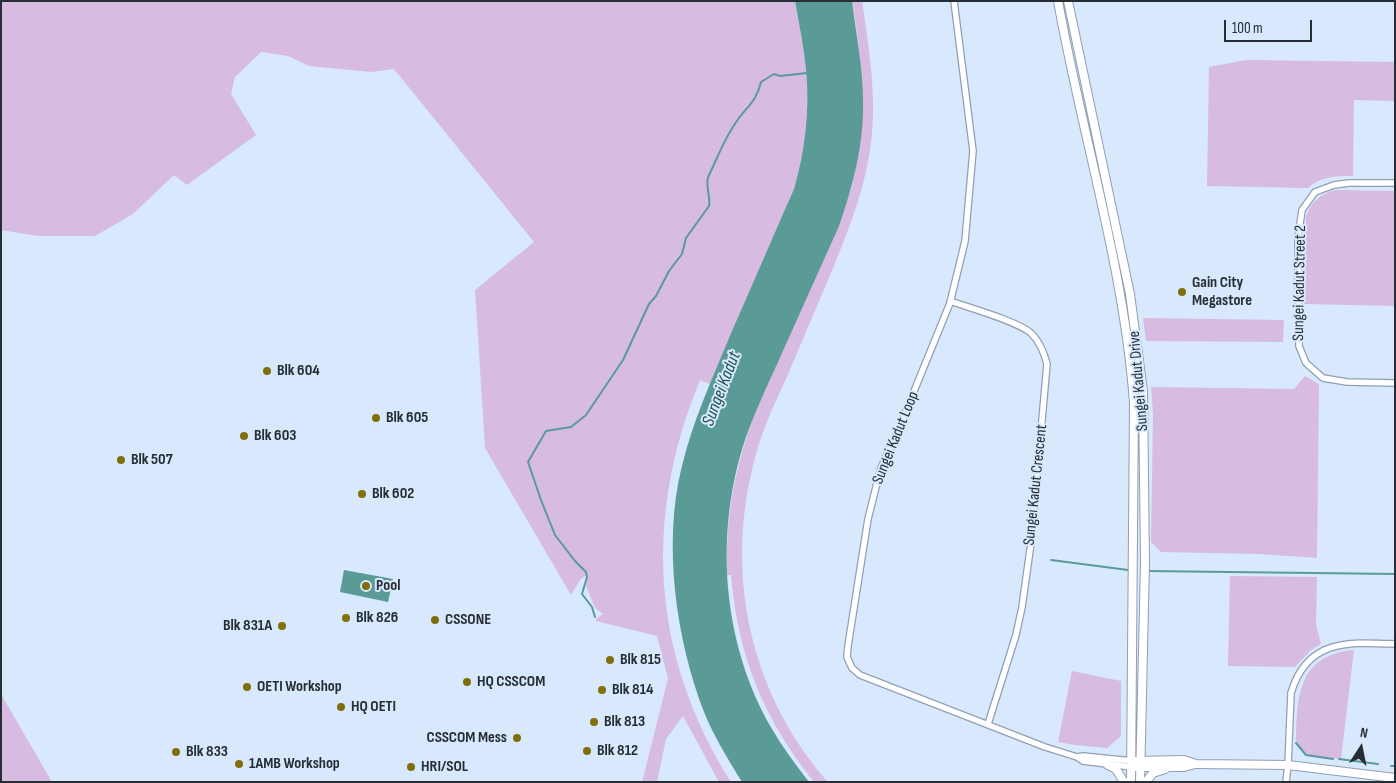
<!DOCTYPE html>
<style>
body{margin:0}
#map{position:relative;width:1396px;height:783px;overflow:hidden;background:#d8e8fd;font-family:"Sofia Sans Condensed",sans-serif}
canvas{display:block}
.frame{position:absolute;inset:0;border:2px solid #272d35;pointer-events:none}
.north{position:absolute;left:1336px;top:723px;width:50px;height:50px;-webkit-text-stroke:4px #d8e8fd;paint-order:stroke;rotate:11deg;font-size:14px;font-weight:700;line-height:20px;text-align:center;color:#272d35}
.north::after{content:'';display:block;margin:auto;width:18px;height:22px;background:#272d35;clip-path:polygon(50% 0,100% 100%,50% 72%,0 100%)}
.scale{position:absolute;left:1224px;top:20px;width:88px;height:22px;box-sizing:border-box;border:2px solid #272d35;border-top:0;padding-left:6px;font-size:15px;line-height:18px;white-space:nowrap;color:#272d35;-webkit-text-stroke:4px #d8e8fd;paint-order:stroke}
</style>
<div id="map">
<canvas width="1396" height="783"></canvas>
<div class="frame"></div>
<div class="north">N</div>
<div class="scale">100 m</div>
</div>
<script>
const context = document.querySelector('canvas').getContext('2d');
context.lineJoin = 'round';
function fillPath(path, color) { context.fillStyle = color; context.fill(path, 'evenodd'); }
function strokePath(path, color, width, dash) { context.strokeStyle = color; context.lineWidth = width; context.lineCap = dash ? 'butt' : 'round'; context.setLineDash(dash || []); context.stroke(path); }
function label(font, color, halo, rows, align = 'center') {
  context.font = font + ' "Sofia Sans Condensed",sans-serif'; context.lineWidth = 4; context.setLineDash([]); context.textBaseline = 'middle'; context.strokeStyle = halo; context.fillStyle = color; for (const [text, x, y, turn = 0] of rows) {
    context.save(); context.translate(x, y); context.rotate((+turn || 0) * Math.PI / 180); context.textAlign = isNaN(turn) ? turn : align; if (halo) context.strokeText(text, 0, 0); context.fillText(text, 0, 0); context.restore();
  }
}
fillPath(new Path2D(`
 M1 1H795C799 24 804 47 806 70 810 110 805 151 794 189L710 384 700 380C643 518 651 655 731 782H719L683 716 666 739 657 782H642L668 678 657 636 596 621V619L603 614 595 608 586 586 588 574 581 579 571 595 485 448 475 290 534 242 394 69 371 72 309 66 288 56 261 52 235 77 231 94 256 135 187 185 174 175 133 214 95 236H38L1 230Z
 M852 1H862C870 55 879 108 868 162 860 203 844 241 828 280 814 313 800 346 786 379 776 400 766 422 759 444 722 562 746 689 828 782H814C763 718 738 656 731 575H727C725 514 736 464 757 407L851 190C861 148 862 105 860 63 859 42 855 21 852 1Z
 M1246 60 1395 62V101L1354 100 1353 176C1337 176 1321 176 1308 188L1207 186 1209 67Z
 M1335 190 1395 191V306L1304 304 1306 217C1310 203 1320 194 1335 190Z
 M1143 318 1284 320 1283 342 1146 341Z
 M1305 376 1319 384 1317 558 1260 554 1161 552 1151 542 1153 414 1151 387 1294 389Z
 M1230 576 1317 577 1316 624 1321 644 1311 650 1295 667 1228 666Z
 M1354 650 1341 759 1306 755 1296 743C1297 697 1297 655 1354 650Z
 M1072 671 1121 681V736L1107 748 1074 745 1058 742Z
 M1 694 52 782H1Z`), '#d8bbe0');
fillPath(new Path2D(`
 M795 1H852C856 34 863 68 863 101 864 144 853 186 839 226 820 268 801 311 782 353 769 382 755 411 745 440 714 534 722 643 772 729 783 748 796 765 809 782H742C728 759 714 737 704 712 676 640 663 545 681 470 692 422 713 377 732 331 753 284 773 236 794 189 805 151 810 110 806 70 804 47 799 24 795 1Z
 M344 570 393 579 388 602 340 592Z`), '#5a9a97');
strokePath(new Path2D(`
 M1051 560 1128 570
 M1148 571 1395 574
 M595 617 592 607 582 594 587 577 586 572 575 561 555 535 541 500 528 462 546 431 571 427 586 415 623 360 649 304 656 296 669 271 682 254 686 238 709 206C711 196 704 183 709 175 717 159 723 142 733 127 744 108 756 104 761 82L774 74 780 76 807 73
 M1296 743 1306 755 1333 759
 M1339 759 1378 764
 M1391 766H1395`), '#5a9a97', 2);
const street = new Path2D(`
 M954 1 973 151 965 241 950 303 899 428 881 468 876 487 868 519 848 646 847 657 852 668 860 675 1045 747 1077 757 1083 761 1132 767
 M1395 183H1349L1334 185 1315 192 1302 210 1298 238 1299 346 1306 363 1323 378 1347 382 1395 383
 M950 301C970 308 1017 321 1031 333 1040 342 1044 352 1047 364L1031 543 1022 607 1016 635 988 724
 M1077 757 1083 756 1132 761
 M1286 782 1288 765 1291 693C1307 639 1348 642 1395 644`);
const secondary = new Path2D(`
 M1058 1C1082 135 1124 267 1134 403L1131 782
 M1068 1 1130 294 1143 391 1145 562 1140 782
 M1136 761 1184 760 1196 764 1288 765 1395 778
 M1108 765 1116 769 1124 782
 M1136 767H1184L1195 764
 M1146 782 1153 773 1165 769`);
strokePath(street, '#919fb3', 8);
strokePath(secondary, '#919fb3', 10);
strokePath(street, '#fff', 5.5);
strokePath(secondary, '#fff', 8);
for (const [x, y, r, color] of [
 [1182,292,5,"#806e0b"],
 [267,371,5,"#806e0b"],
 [376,418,5,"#806e0b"],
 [244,436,5,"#806e0b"],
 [121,460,5,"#806e0b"],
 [362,494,5,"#806e0b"],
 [366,586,5,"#806e0b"],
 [346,618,5,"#806e0b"],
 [435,620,5,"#806e0b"],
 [282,626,5,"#806e0b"],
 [610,660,5,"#806e0b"],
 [467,682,5,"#806e0b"],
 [247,687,5,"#806e0b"],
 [602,690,5,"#806e0b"],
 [341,707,5,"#806e0b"],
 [594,722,5,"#806e0b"],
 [517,738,5,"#806e0b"],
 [587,751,5,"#806e0b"],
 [176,752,5,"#806e0b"],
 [239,764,5,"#806e0b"],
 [411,767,5,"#806e0b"]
]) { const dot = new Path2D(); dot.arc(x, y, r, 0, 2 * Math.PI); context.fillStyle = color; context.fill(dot); strokePath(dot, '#d8e8fd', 2); }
label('bold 16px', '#272d35', '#d8e8fd', [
 ["Gain City",1192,283],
 ["Megastore",1192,301],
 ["Blk 604",277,371],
 ["Blk 605",386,418],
 ["Blk 603",254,436],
 ["Blk 507",131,460],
 ["Blk 602",372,494],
 ["Pool",376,586],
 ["Blk 826",356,618],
 ["CSSONE",445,620],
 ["Blk 831A",272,626,"right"],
 ["Blk 815",620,660],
 ["HQ CSSCOM",477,682],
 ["OETI Workshop",257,687],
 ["Blk 814",612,690],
 ["HQ OETI",351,707],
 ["Blk 813",604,722],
 ["CSSCOM Mess",507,738,"right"],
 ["Blk 812",597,751],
 ["Blk 833",186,752],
 ["1AMB Workshop",249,764],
 ["HRI/SOL",421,767]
], 'left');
label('16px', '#272d35', '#d8e8fd', [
 ["Sungei Kadut Street 2",1300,283,-89],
 ["Sungei Kadut Drive",1139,381,-95],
 ["Sungei Kadut Loop",896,438,-68],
 ["Sungei Kadut Crescent",1036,485,-84]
]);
label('italic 18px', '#1d5553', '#d8e8fd', [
 ["Sungei Kadut",722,389,-69]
]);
</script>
